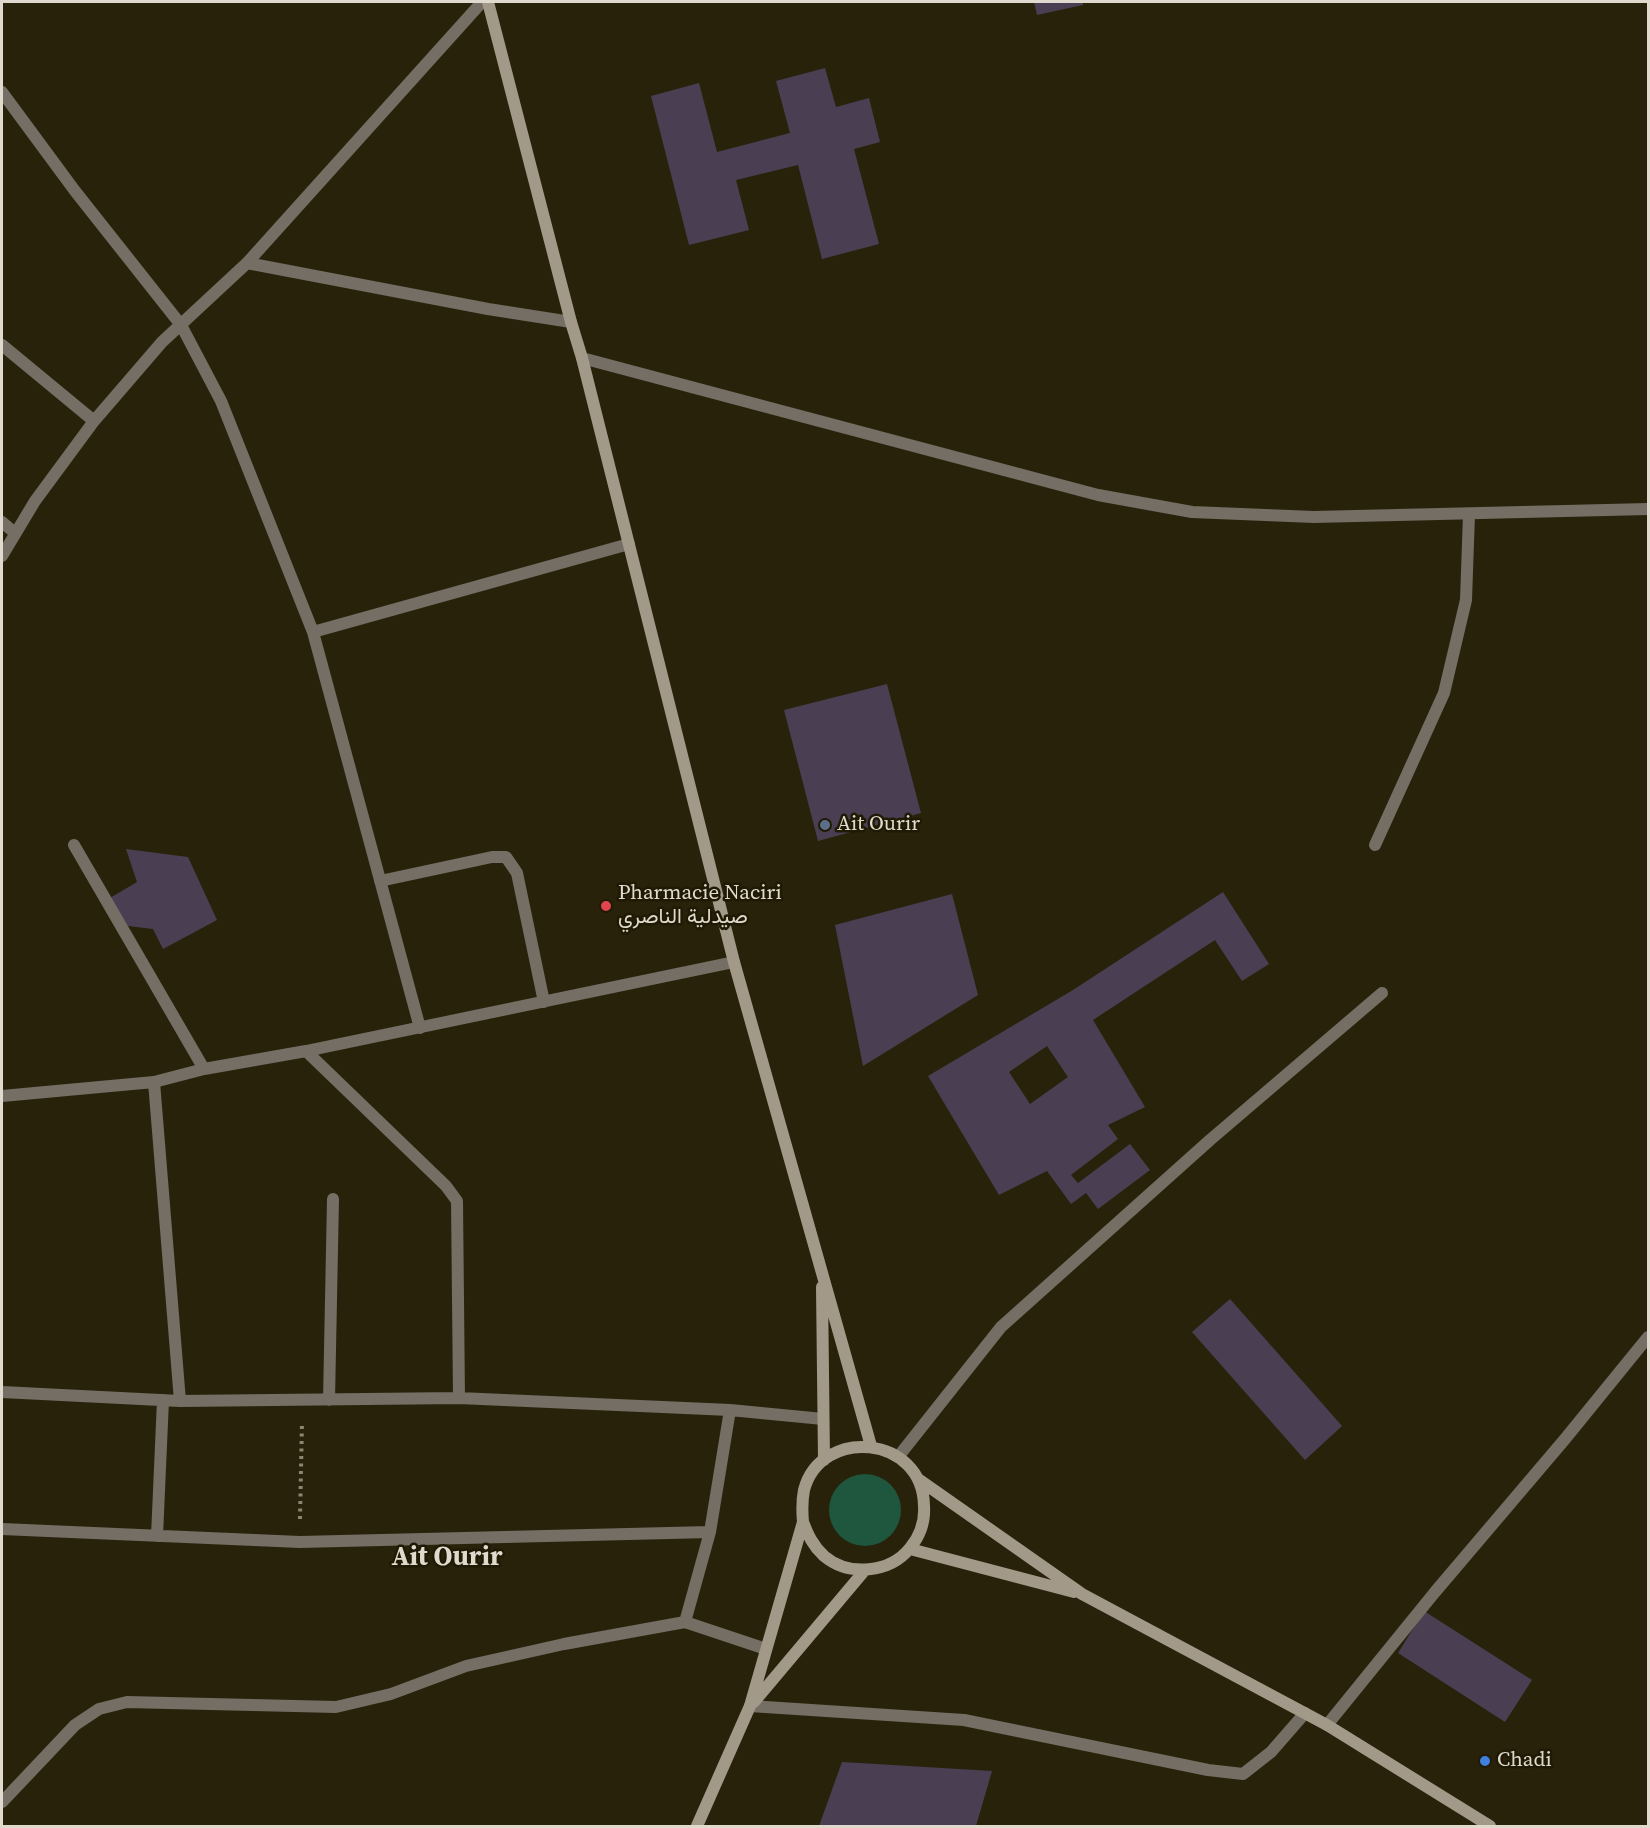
<!DOCTYPE html>
<meta charset="utf-8">
<style>
body{margin:0}
#map{position:relative;width:1650px;height:1828px;overflow:hidden;background:#29220b;font-family:"Source Serif 4",serif}
canvas{display:block}
.frame{position:absolute;inset:0;border:3px solid #dfdacd;pointer-events:none}
</style>
<div id="map">
<canvas width="1650" height="1828"></canvas>
<div class="frame"></div>
</div>
<script>
const context = document.querySelector('canvas').getContext('2d');
context.lineJoin = 'round';
function fillPath(path, color) { context.fillStyle = color; context.fill(path, 'evenodd'); }
function strokePath(path, color, width, dash) { context.strokeStyle = color; context.lineWidth = width; context.lineCap = dash ? 'butt' : 'round'; context.setLineDash(dash || []); context.stroke(path); }
function label(font, color, halo, rows, align = 'center') {
  context.font = font + ' "Source Serif 4",Vazirmatn,serif'; context.lineWidth = 5; context.setLineDash([]); context.textBaseline = 'middle'; context.strokeStyle = halo; context.fillStyle = color; for (const [text, x, y, turn = 0] of rows) {
    context.save(); context.translate(x, y); context.rotate((+turn || 0) * Math.PI / 180); context.textAlign = isNaN(turn) ? turn : align; if (halo) context.strokeText(text, 0, 0); context.fillText(text, 0, 0); context.restore();
  }
}
fillPath(new Path2D(`
 M829 1510a36 36 0 1 1 72 0a36 36 0 1 1-72 0Z`), '#1e573d');
fillPath(new Path2D(`
 M1034 2H1083V5L1037 15Z
 M825 68 836 107 869 98 880 142 854 149 879 244 822 259 798 165 736 180 749 230 689 245 651 96 699 83 717 152 790 133 776 81Z
 M887 684 921 813 818 841 784 710Z
 M126 849 188 857 217 920 163 949 153 929 128 926 110 898 137 882Z
 M1223 892 1269 964 1242 981 1215 940 1093 1020 1145 1107 1108 1125 1118 1139 1071 1175 1078 1183 1130 1144 1150 1170 1098 1209 1086 1193 1071 1204 1047 1171 999 1195 928 1076 1073 990ZM1047 1046 1068 1077 1030 1104 1009 1072Z
 M952 894 978 995 863 1066 835 925Z
 M1230 1299 1342 1426 1305 1460 1192 1332Z
 M1424 1611 1532 1680 1505 1722 1398 1653Z
 M842 1762 992 1771 976 1826H819Z`), '#4a3e53');
strokePath(new Path2D(`
 M300 1519 302 1422`), '#8b8574', 4, [3, 4.5]);
strokePath(new Path2D(`
 M1375 845 1444 693 1466 600 1469 514
 M898 1457 1001 1327 1210 1140 1382 993
 M750 1706 964 1720 1208 1770 1243 1774 1271 1752 1305 1713`), '#746e64', 12);
strokePath(new Path2D(`
 M2 92 75 191 181 325 221 401 313 632 420 1028
 M247 263 488 309 571 322
 M2 345 94 421
 M582 358 1098 495 1192 512 1314 517 1648 509
 M2 522 15 533
 M2 556 35 501 94 421 162 342 247 263 482 2
 M313 632 629 544
 M74 845 204 1069
 M380 881 492 857H506L517 873 544 1002
 M306 1051 446 1186 457 1201 459 1398
 M154 1082 180 1401
 M2 1096 154 1082 204 1069 306 1051 734 962
 M2 1392 180 1401 459 1398 730 1410 823 1419
 M329 1400 333 1199
 M2 1529 300 1542 710 1532
 M157 1536 163 1400
 M685 1622 710 1532 730 1410
 M1327 1725 1435 1592 1565 1439 1648 1337
 M2 1802 75 1725 99 1709 127 1702 336 1707 391 1694 466 1666 564 1644 685 1622 766 1649`), '#746e64', 12);
strokePath(new Path2D(`
 M488 2 571 322 582 358 734 962 871 1446
 M822 1287 824 1460
 M918 1479 1082 1594 1327 1725 1490 1826
 M910 1549 1074 1592
 M754 1702 865 1570
 M697 1826 750 1706 803 1522C802 1511 802 1500 804 1490 821 1426 923 1435 924 1506 925 1521 920 1536 910 1548 890 1573 849 1577 824 1556 813 1546 808 1535 803 1522`), '#a29988', 12);
for (const [x, y, r, color] of [
 [825,825,6,"#5c6f8a"],
 [606,906,6,"#e0444e"],
 [1485,1761,6,"#3f7fe0"]
]) { const dot = new Path2D(); dot.arc(x, y, r, 0, 2 * Math.PI); context.fillStyle = color; context.fill(dot); strokePath(dot, '#201903', 2); }
label('21px', '#dfdacd', '#201903', [
 ["Ait Ourir",837,825],
 ["Pharmacie Naciri",618,894],
 ["صيدلية الناصري",618,918],
 ["Chadi",1497,1761]
], 'left');
label('bold 27px', '#dfdacd', '#201903', [
 ["Ait Ourir",447,1558]
]);
</script>
